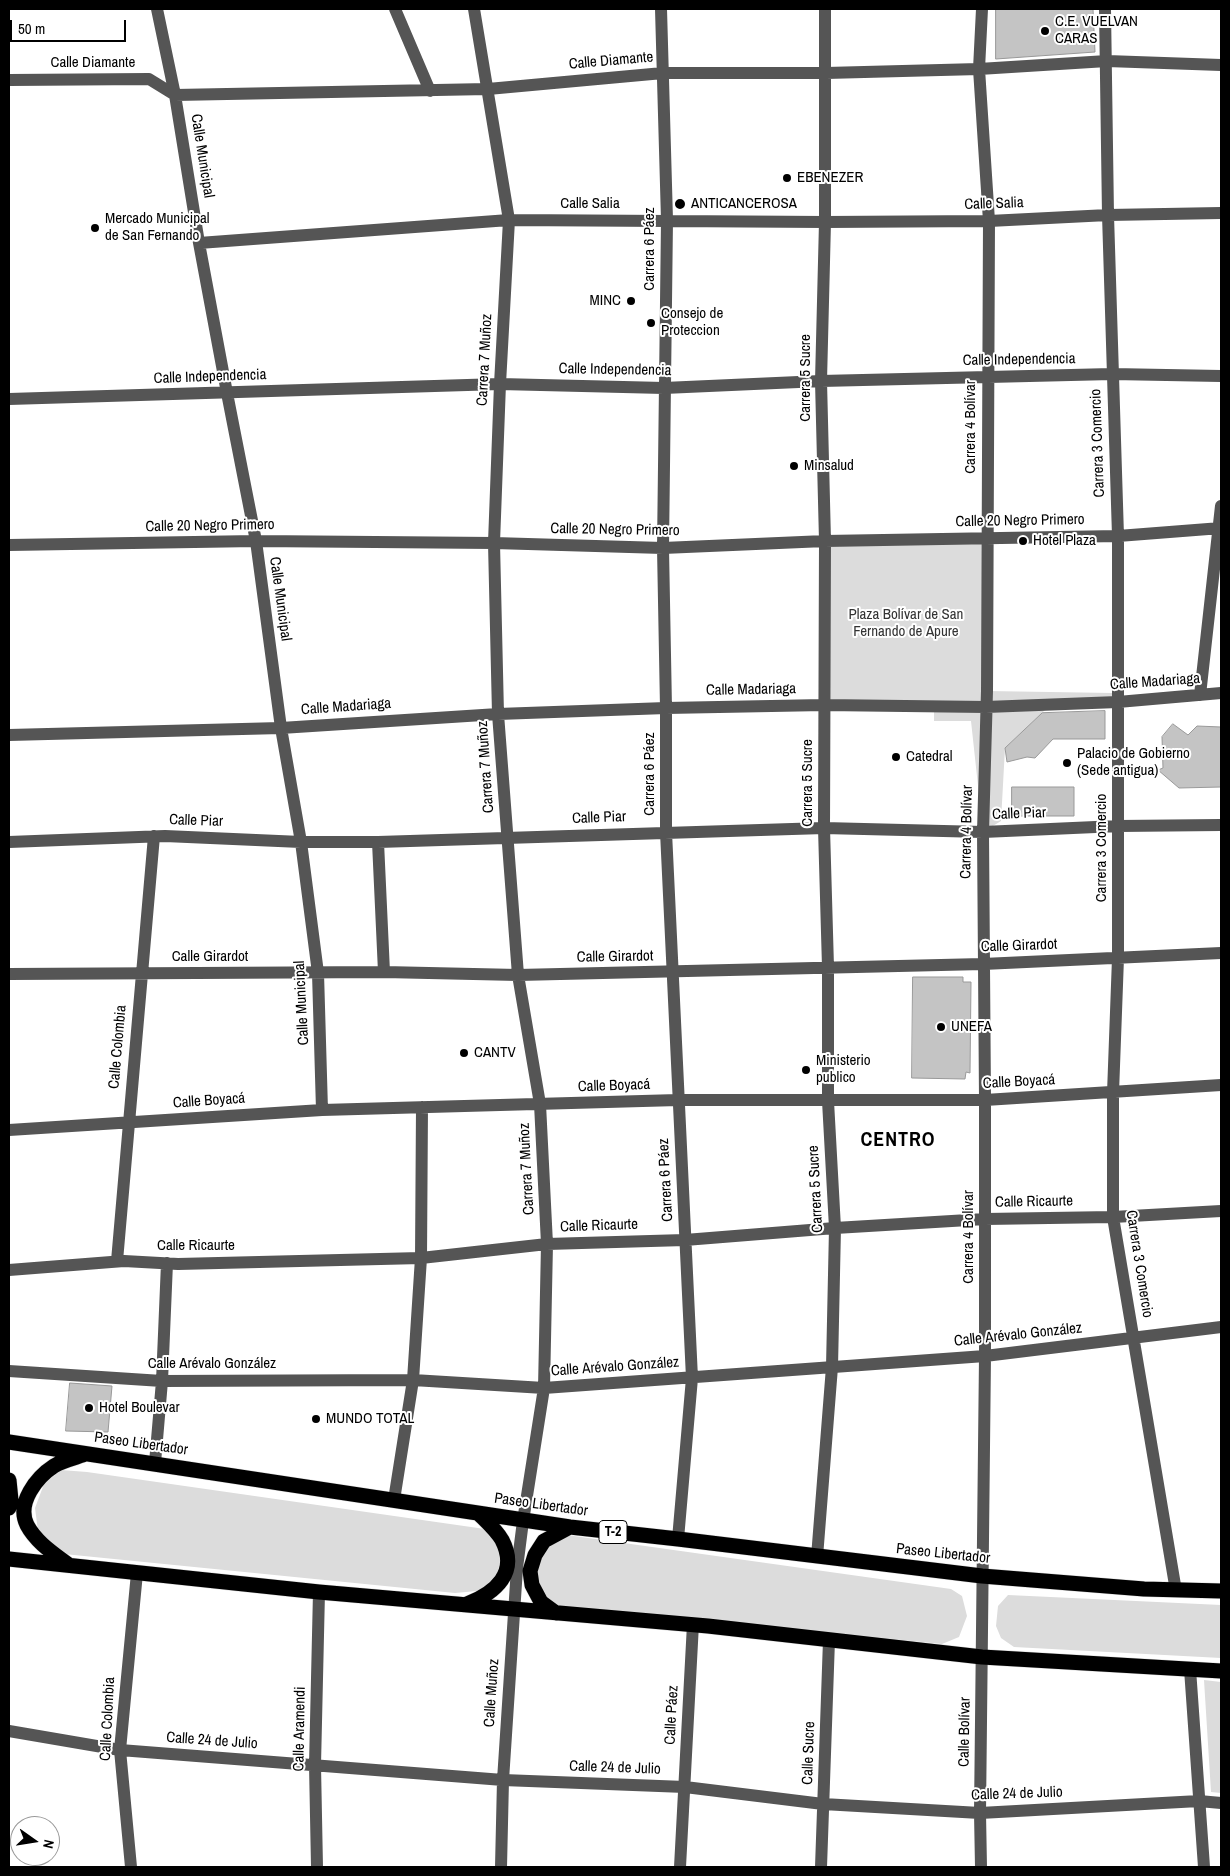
<!DOCTYPE html>
<meta charset="utf-8">
<style>
body{margin:0}
#map{position:relative;width:1230px;height:1876px;overflow:hidden;background:#fff;font-family:"Archivo Narrow",sans-serif}
canvas{display:block}
.frame{position:absolute;inset:0;border:10px solid #000;pointer-events:none}
.north{position:absolute;left:10px;top:1816px;width:50px;height:50px;box-sizing:border-box;background:#fff;border:1px solid #999;border-radius:50%;rotate:103deg;font-size:14px;font-weight:700;line-height:20px;text-align:center;color:#000}
.north::after{content:'';display:block;margin:auto;width:18px;height:22px;background:#000;clip-path:polygon(50% 0,100% 100%,50% 72%,0 100%)}
.scale{position:absolute;left:10px;top:20px;width:116px;height:22px;box-sizing:border-box;border:2px solid #000;border-top:0;padding-left:6px;font-size:15px;line-height:18px;white-space:nowrap;color:#000;-webkit-text-stroke:4px #fff;paint-order:stroke}
</style>
<div id="map">
<canvas width="1230" height="1876"></canvas>
<div class="frame"></div>
<div class="north">N</div>
<div class="scale">50 m</div>
</div>
<script>
const context = document.querySelector('canvas').getContext('2d');
context.lineJoin = 'round';
function fillPath(path, color) { context.fillStyle = color; context.fill(path, 'evenodd'); }
function strokePath(path, color, width, dash) { context.strokeStyle = color; context.lineWidth = width; context.lineCap = dash ? 'butt' : 'round'; context.setLineDash(dash || []); context.stroke(path); }
function label(font, color, halo, rows, align = 'center') {
  context.font = font + ' "Archivo Narrow",sans-serif'; context.lineWidth = 4; context.setLineDash([]); context.textBaseline = 'middle'; context.strokeStyle = halo; context.fillStyle = color; for (const [text, x, y, turn = 0] of rows) {
    context.save(); context.translate(x, y); context.rotate((+turn || 0) * Math.PI / 180); context.textAlign = isNaN(turn) ? turn : align; if (halo) context.strokeText(text, 0, 0); context.fillText(text, 0, 0); context.restore();
  }
}
fillPath(new Path2D(`
 M987 538V691L1113 693V706L1045 710 1005 748 1001 821 983 832 971 721H934V707L824 705 825 541Z
 M61 1470 87 1472 485 1529C504 1551 503 1557 494 1583L477 1591 455 1593 64 1554 38 1531 35 1508 44 1484Z
 M562 1536H574L951 1589 962 1596 967 1616 959 1637 942 1644 553 1605 542 1597 534 1572 538 1556Z
 M1008 1595 1221 1605V1658L1014 1647 1001 1638 996 1626 998 1606Z
 M1204 1680 1221 1682V1793L1211 1792Z`), '#dcdcdc');
const building = new Path2D(`
 M996 9H1093L1095 52 996 59Z
 M1105 711V739H1053L1035 758 1027 757 1007 762 1005 748 1042 713Z
 M1173 724 1188 735 1197 726 1221 727V787L1179 788 1158 770 1163 768 1162 737Z
 M1012 787H1074V816H1012Z
 M913 977H963V982H971L970 1073 966 1072 965 1079 912 1078Z
 M70 1383 112 1386 108 1432 66 1431Z`);
fillPath(building, '#c4c4c4');
strokePath(building, '#999', 1);
const highway = new Path2D(`
 M9 1442 570 1527 678 1539 982 1576 1144 1589 1221 1591
 M9 1480 11 1500 9 1508
 M9 1559 319 1592 708 1626 982 1657 1221 1671
 M69 1565C53 1553 36 1542 27 1525 16 1503 37 1477 54 1466 62 1461 74 1458 83 1455
 M467 1604C495 1593 519 1573 502 1540 496 1530 487 1522 479 1514
 M556 1613 541 1602 532 1585 530 1571 535 1555 544 1541 570 1527`);
strokePath(highway, '#dbdbdb', 16);
strokePath(new Path2D(`
 M157 9 175 95 199 243 227 393 256 541 281 728 301 842 318 973 322 1110
 M395 9 430 91
 M474 9 509 220 500 384 494 543 498 714 518 975 540 1104 547 1244 544 1388 523 1521 517 1568 503 1780 501 1867
 M661 9 667 220 663 548 666 708V832L692 1378 678 1539
 M1105 9 1108 215 1118 536V958L1113 1093V1217L1176 1591
 M9 80 149 79 175 95 488 89 663 73H826L979 69 1107 61 1221 65
 M199 243 509 220 825 222 989 221 1108 215 1221 213
 M9 399 500 384 664 388 821 381 988 377 1112 374 1221 376
 M9 545 256 541 494 543 663 548 825 541 1118 536 1221 528
 M1200 695 1221 506
 M9 735 281 728 498 714 666 708 824 705 986 707 1118 702 1221 693
 M9 842 165 836 301 842H378L824 828 983 832 1118 826 1221 825
 M378 842 384 972
 M9 974 384 972 518 975 983 964 1221 953
 M9 1130 322 1110 678 1100H985L1221 1085
 M117 1261 154 836
 M9 1270 124 1261 178 1264 421 1258 547 1244 685 1240 835 1228 985 1219 1113 1217 1221 1211
 M9 1371 162 1381 413 1380 544 1388 985 1356 1221 1327
 M155 1463 162 1381 167 1263
 M394 1500 413 1380 421 1258 422 1107
 M817 1557 832 1367 835 1228 828 1101V967L824 828 825 541 821 381 825 222V9
 M1190 1669 1204 1867
 M9 1731 120 1750 503 1780 685 1787 823 1804 980 1813 1199 1801 1221 1803
 M131 1867 120 1750 137 1573
 M317 1867 315 1765 319 1592
 M680 1867 693 1624
 M821 1867 829 1640
 M981 1867 980 1813 985 1356V1100L983 832 987 691 989 221 979 69 982 9`), '#555', 12);
strokePath(highway, '#000', 15);
for (const [x, y, r, color] of [
 [1045,31,5,"#000"],
 [787,178,5,"#000"],
 [680,204,6,"#000"],
 [95,228,5,"#000"],
 [631,301,5,"#000"],
 [651,323,5,"#000"],
 [794,466,5,"#000"],
 [1023,541,5,"#000"],
 [896,757,5,"#000"],
 [1067,763,5,"#000"],
 [941,1027,5,"#000"],
 [464,1053,5,"#000"],
 [806,1070,5,"#000"],
 [89,1408,5,"#000"],
 [316,1419,5,"#000"]
]) { const dot = new Path2D(); dot.arc(x, y, r, 0, 2 * Math.PI); context.fillStyle = color; context.fill(dot); strokePath(dot, '#fff', 2); }
for (const [x, y, w] of [
 [613,1532,28]
]) { const box = new Path2D(); box.roundRect(x - w / 2, y - 11.5, w, 23, 4); context.fillStyle = '#fff'; context.fill(box); strokePath(box, '#000', 1); }
label('bold 14px', '#000', null, [
 ["T-2",613,1532]
]);
label('15px', '#000', '#fff', [
 ["C.E. VUELVAN",1055,22],
 ["CARAS",1055,39],
 ["EBENEZER",797,178],
 ["ANTICANCEROSA",691,204],
 ["Mercado Municipal",105,219],
 ["de San Fernando",105,236],
 ["MINC",621,301,"right"],
 ["Consejo de",661,314],
 ["Proteccion",661,331],
 ["Minsalud",804,466],
 ["Hotel Plaza",1033,541],
 ["Palacio de Gobierno",1077,754],
 ["(Sede antigua)",1077,771],
 ["Catedral",906,757],
 ["UNEFA",951,1027],
 ["CANTV",474,1053],
 ["Ministerio",816,1061],
 ["publico",816,1078],
 ["Hotel Boulevar",99,1408],
 ["MUNDO TOTAL",326,1419]
], 'left');
label('15px', '#000', '#fff', [
 ["Calle Diamante",611,61,-5],
 ["Calle Diamante",93,63],
 ["Calle Municipal",202,156,81],
 ["Calle Salia",590,204],
 ["Calle Salia",994,204,-2],
 ["Carrera 6 Páez",650,249,-90],
 ["Carrera 7 Muñoz",485,360,-87],
 ["Calle Independencia",1019,360,-1],
 ["Calle Independencia",615,370,1],
 ["Calle Independencia",210,377,-2],
 ["Carrera 5 Sucre",806,378,-90],
 ["Carrera 4 Bolívar",971,427,-90],
 ["Carrera 3 Comercio",1098,443,-92],
 ["Calle 20 Negro Primero",1020,521,-1],
 ["Calle 20 Negro Primero",210,526,-1],
 ["Calle 20 Negro Primero",615,530,1],
 ["Calle Municipal",280,599,82],
 ["Calle Madariaga",1155,682,-4],
 ["Calle Madariaga",751,690,-1],
 ["Calle Madariaga",346,707,-4],
 ["Carrera 7 Muñoz",486,767,-94],
 ["Carrera 6 Páez",650,774,-90],
 ["Carrera 5 Sucre",808,783,-90],
 ["Calle Piar",1019,814,-2],
 ["Calle Piar",599,818,-2],
 ["Calle Piar",196,821,2],
 ["Carrera 4 Bolívar",967,832,-89],
 ["Carrera 3 Comercio",1102,848,-90],
 ["Calle Girardot",1019,946,-2],
 ["Calle Girardot",210,957],
 ["Calle Girardot",615,957,-1],
 ["Calle Municipal",302,1003,-93],
 ["Calle Colombia",118,1047,-85],
 ["Calle Boyacá",1019,1082,-3],
 ["Calle Boyacá",614,1086,-2],
 ["Calle Boyacá",209,1101,-4],
 ["Carrera 7 Muñoz",527,1169,-93],
 ["Carrera 6 Páez",666,1180,-93],
 ["Carrera 5 Sucre",816,1189,-93],
 ["Calle Ricaurte",1034,1202,-1],
 ["Calle Ricaurte",599,1226,-2],
 ["Carrera 4 Bolívar",969,1237,-90],
 ["Calle Ricaurte",196,1246],
 ["Carrera 3 Comercio",1139,1264,81],
 ["Calle Arévalo González",1018,1335,-6],
 ["Calle Arévalo González",212,1364],
 ["Calle Arévalo González",615,1367,-4],
 ["Paseo Libertador",141,1444,8],
 ["Paseo Libertador",541,1505,8],
 ["Paseo Libertador",943,1554,6],
 ["Calle Muñoz",492,1693,-86],
 ["Calle Páez",672,1715,-87],
 ["Calle Colombia",108,1719,-87],
 ["Calle Aramendi",300,1729,-89],
 ["Calle Bolívar",965,1732,-89],
 ["Calle 24 de Julio",212,1741,4],
 ["Calle Sucre",809,1753,-88],
 ["Calle 24 de Julio",615,1768,2],
 ["Calle 24 de Julio",1017,1794,-2]
]);
label('15px', '#333', '#fff', [
 ["Plaza Bolívar de San",906,615],
 ["Fernando de Apure",906,632]
]);
context.letterSpacing = '1px';
label('bold 20px', '#000', '#fff', [
 ["CENTRO",898,1141]
]);
context.letterSpacing = '0px';
</script>
